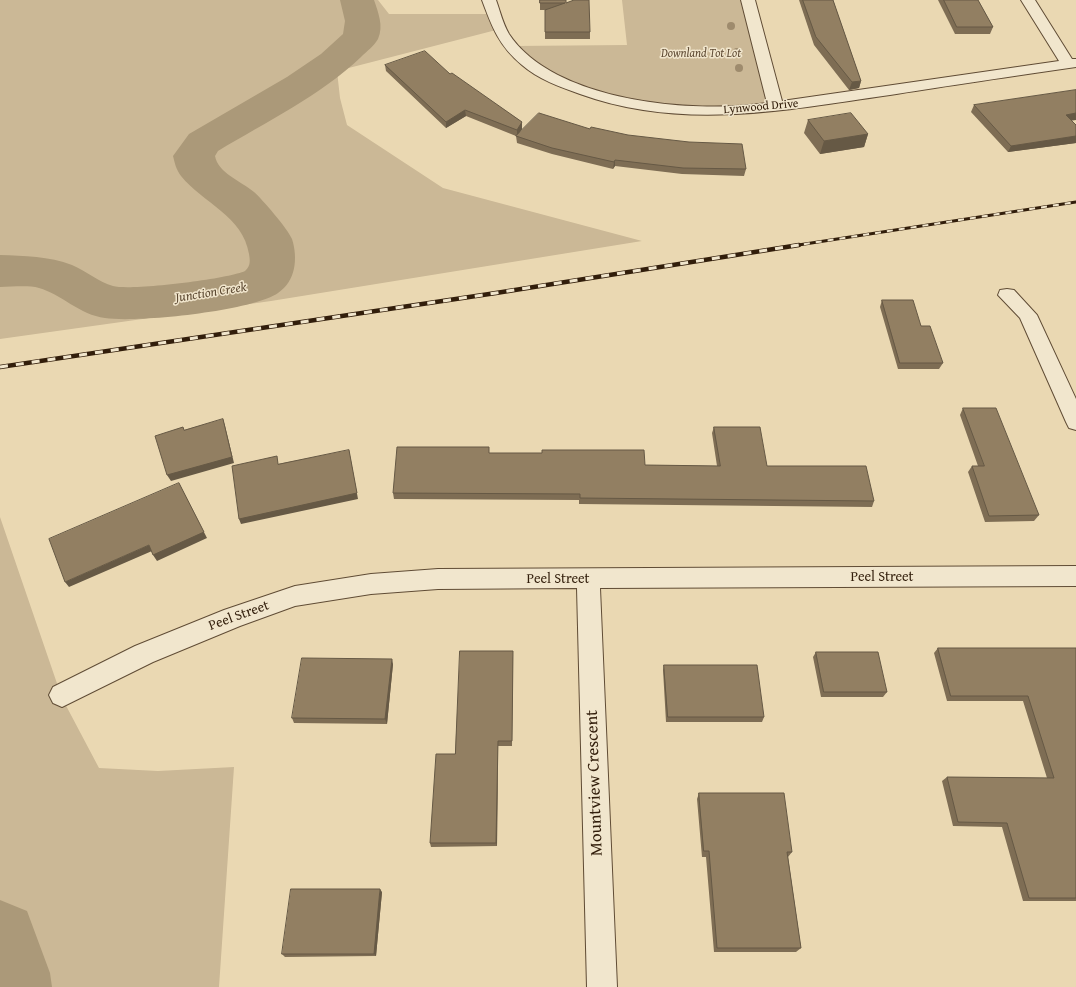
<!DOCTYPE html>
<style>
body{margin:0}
canvas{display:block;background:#ead8b2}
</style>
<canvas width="1076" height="987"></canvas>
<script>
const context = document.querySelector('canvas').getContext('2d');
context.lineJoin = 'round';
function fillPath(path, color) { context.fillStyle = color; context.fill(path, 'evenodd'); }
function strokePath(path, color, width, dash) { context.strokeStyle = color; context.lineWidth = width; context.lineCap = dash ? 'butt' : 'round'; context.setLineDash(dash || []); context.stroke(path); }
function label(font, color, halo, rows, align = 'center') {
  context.font = font + ' "Gentium Book Plus",serif'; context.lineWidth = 3; context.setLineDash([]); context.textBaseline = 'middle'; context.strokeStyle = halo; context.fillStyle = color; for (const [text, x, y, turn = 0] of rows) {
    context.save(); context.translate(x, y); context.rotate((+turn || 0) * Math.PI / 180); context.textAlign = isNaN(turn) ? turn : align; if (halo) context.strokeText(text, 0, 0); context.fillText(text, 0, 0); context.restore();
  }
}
fillPath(new Path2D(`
 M0 0H378L389 14H494L500 29 337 71 340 98 347 125 443 188 642 241 271 301 0 339Z
 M622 0H746L773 105 758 108 663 107 565 83 513 46 627 45Z
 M0 517 62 698 99 768 158 771 234 767 219 987H0Z`), '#cbb896');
fillPath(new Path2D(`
 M340 0H374C378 12 384 26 378 39 374 46 367 51 361 57 320 96 266 122 218 151L215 156C218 173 241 181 254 192 262 199 288 229 292 239 298 258 296 281 278 293 252 311 137 323 105 318 80 315 61 294 39 288 28 285 12 287 0 287V255C24 256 49 256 72 265 86 271 99 282 113 286 131 291 228 279 245 271 251 266 250 260 249 254 243 216 203 203 181 176 176 169 175 164 173 156L189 134 287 77 321 54 343 34 345 21Z
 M0 900 27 911 50 973 52 987H0Z`), '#ab9979');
const minor = new Path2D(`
 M482 0H496C500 11 503 24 509 34 554 102 694 114 767 103L741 0H755L782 101 1059 61 1021 0H1035L1072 59H1076V67C1014 76 952 85 890 95 786 110 682 131 580 94 560 87 538 79 522 65 499 46 492 27 482 0Z
 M1007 289 1014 290 1037 315 1076 399V430L1069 428 1066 422 1020 318 998 295 1000 290Z
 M1076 566V586L600 588 617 987H587L577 588 438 589 371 594 295 606 240 626 153 662 62 707 53 703 49 695 53 687 135 646 224 610 295 586 371 574 438 569Z`);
strokePath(minor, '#604c35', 2);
fillPath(minor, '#f1e6cd');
const railFar1 = new Path2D(`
 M792 246 1076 202`);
const rail = new Path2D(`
 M0 367 496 293 799 245`);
strokePath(railFar1, '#321e0b', 3);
strokePath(rail, '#321e0b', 4.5);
strokePath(railFar1, '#f1e6cd', 2, [6]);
strokePath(rail, '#f1e6cd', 3, [8]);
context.fillStyle = '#9e8b6d';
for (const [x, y] of [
 [731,26],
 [737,52],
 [739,68]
]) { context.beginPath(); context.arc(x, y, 4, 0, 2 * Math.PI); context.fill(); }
fillPath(new Path2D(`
 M540 0 566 3 590 32V39H545V10H546H540Z
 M799 0H833L861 81 859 88 849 90 814 45Z
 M938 0H978L993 27 990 34H955Z
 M385 65 450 74 522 122V129L519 133 590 129 746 169 744 176 682 174 615 166 613 169 552 154 517 143 516 136 466 116 446 128 386 71Z
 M1076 90V120H1071L1076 125V143L1008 152 971 112 974 105Z
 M808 120 868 134 864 147 820 154 804 133Z
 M882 300 921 326 943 363 939 369H898L880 307Z
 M963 408 1039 515 1034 521 985 522 968 472 972 466H978L960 415Z
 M714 427 767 466 874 501 872 507 579 504V500L394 499 393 493 490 453 645 465 717 466 712 433Z
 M938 648H1076V901H1023L1002 827 953 826 942 781 947 777 1047 778 1023 701H947L934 653Z
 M816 652 887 692 883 697H821L813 657Z
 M513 656 512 746H498L497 846 431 847 430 843 455 754Z
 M393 664 387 724 294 723 292 718Z
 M664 665 764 717 762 722H666L663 670Z
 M699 793 792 852 788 857 801 948 796 952H714L706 857H702L697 799Z
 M382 892 376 956 285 957 282 954Z`), '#7e6d54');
fillPath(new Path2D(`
 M861 81 859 88 849 90 852 82Z
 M465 110 466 116 446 128V122Z
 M1076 113V120L1062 122 1066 115Z
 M522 122V129L517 137V130Z
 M868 134 864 147 820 154 824 141Z
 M1076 136V143L1008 152 1011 146Z
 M615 160V166L613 169 614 162Z
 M223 419 225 426 234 463 171 481 167 475Z
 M349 450 358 499 241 524 239 519Z
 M179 483 207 538 157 561 153 555Z
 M149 545 152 551 69 587 65 582Z
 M392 659 393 664 387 724 385 719Z
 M498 741V746L497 846 496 843Z
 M380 889 382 892 376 956 374 954Z`), '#665945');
const building = new Path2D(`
 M540 0H566V3L574 0H589L590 32H545V10L565 3H540Z
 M803 0H833L861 81 852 82 816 37Z
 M944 0H978L993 27H957Z
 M425 51 450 74 452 73 522 122 517 130 465 110 446 122 385 65Z
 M1076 90V113L1066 115 1076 125V136L1011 146 974 105Z
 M539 113 590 129 591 127 628 135 689 142 742 144 746 169 683 168 615 160 614 162 552 148 516 136Z
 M851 113 868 134 824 141 808 120Z
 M882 300H913L921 326H930L943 363H900Z
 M963 408H996L1039 515 989 516 972 466H984Z
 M223 419 232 457 167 475 155 436 183 427 184 430Z
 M714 427H760L767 466H866L874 501 580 498V494L393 493 397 447H489V453H542V450H644L645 465 720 466Z
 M349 450 357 493 239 519 232 466 277 456 278 464Z
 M179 483 204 532 153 555 149 545 65 582 49 539Z
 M938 648H1076V898H1029L1007 823 958 822 947 777 1054 778 1028 696H951Z
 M460 651H513L512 741H498L496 843H430L436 754H455Z
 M816 652H878L887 692H824Z
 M302 658 392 659 385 719 292 718Z
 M664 665H757L764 717H668Z
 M699 793H784L792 852H787L801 948H717L709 851H704Z
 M291 889H380L374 954H282Z`);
fillPath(building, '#927f62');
strokePath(building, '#665945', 1);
label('italic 12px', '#604c35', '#f1e6cd', [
 ["Downland Tot Lot",701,54]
]);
label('12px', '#321e0b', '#f1e6cd', [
 ["Lynwood Drive",761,107,-5]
]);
label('italic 13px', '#5c4932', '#f1e6cd', [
 ["Junction Creek",211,293,-9]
]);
label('14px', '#321e0b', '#f1e6cd', [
 ["Peel Street",882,577],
 ["Peel Street",558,579],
 ["Peel Street",239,616,-20]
]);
label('17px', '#321e0b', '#f1e6cd', [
 ["Mountview Crescent",595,783,-92]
]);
</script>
